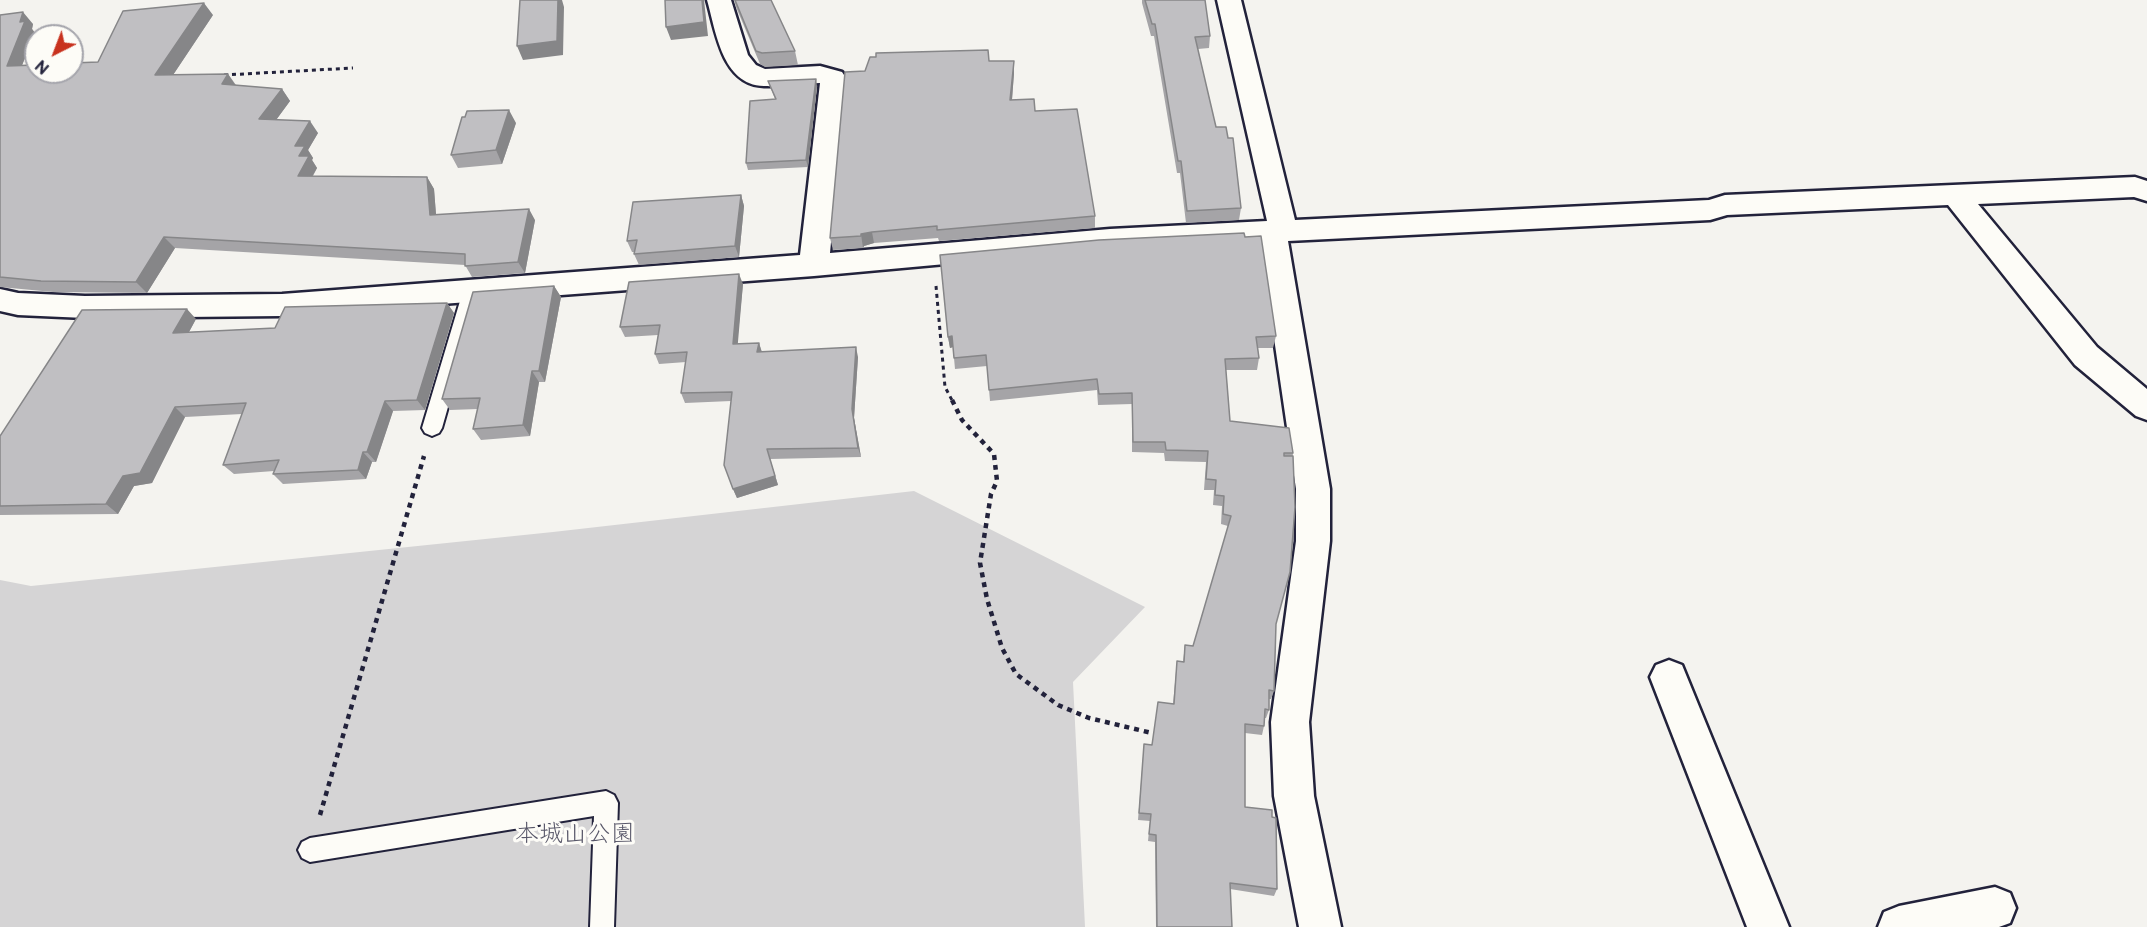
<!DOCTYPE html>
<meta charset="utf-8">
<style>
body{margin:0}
#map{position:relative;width:2147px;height:927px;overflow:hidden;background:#f4f3ef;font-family:"Balsamiq Sans",sans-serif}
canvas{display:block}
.north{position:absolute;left:24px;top:24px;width:60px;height:60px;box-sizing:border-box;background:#fdfcf7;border:2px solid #a5a5ac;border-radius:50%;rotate:222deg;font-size:16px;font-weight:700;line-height:24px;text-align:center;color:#22223b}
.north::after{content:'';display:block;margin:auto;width:21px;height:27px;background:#c8321e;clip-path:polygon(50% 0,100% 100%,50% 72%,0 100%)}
</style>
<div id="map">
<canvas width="2147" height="927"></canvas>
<div class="north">N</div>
</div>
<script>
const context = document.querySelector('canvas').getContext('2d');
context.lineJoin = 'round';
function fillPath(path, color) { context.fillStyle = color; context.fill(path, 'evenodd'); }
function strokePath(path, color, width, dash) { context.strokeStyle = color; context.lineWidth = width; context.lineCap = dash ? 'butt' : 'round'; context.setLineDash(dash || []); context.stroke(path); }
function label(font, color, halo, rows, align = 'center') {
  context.font = font + ' "Balsamiq Sans","Klee One",sans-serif'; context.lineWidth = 6; context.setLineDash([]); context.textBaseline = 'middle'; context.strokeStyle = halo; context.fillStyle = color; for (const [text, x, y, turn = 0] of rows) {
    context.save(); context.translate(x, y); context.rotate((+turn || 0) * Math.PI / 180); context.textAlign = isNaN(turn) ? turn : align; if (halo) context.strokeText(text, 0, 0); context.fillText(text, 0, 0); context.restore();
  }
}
fillPath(new Path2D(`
 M914 491 1145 607 1073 682 1085 927H0V580L31 586 553 532Z`), '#d5d4d5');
const lane = new Path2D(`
 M472 284 478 286 481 291 442 428 439 433 432 436 425 433 422 428 463 291 466 286Z
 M606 791 614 795 618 803 614 927H590L594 816 310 862 302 858 298 850 302 842 310 838Z`);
const street = new Path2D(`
 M707 0H731L748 55 756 65 765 69 820 66 842 72 846 78 830 253 1110 229 1267 221 1217 0H1241L1295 220 1709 200 1725 195 2135 177 2147 181V201L2134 197 1978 204 2097 347 2147 389V420L2136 416 2075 365 1948 205 1727 215 1710 220 1288 241 1330 489V541L1309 722 1314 796 1341 927H1299L1274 796 1271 722 1296 541V489L1260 242 1110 249 814 276 282 316 85 318 18 315 0 311V289L18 293 85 296 282 294 800 255 820 83C801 83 782 87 764 86 722 85 716 31 707 0Z
 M1669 660 1682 665 1789 927H1747L1650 677 1656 665Z
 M1995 887 2010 893 2016 908 2010 923 1999 927H1878L1884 912 1899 906Z`);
strokePath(lane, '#22223b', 4);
strokePath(street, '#22223b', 5);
strokePath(new Path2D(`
 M224 75 353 68
 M936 286 945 387 953 402`), '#22223b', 3, [4, 4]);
strokePath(new Path2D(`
 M952 400 962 420 994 454 997 481 991 494 980 563 987 599 1002 648 1016 674 1058 705 1089 718 1156 734
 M320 815 424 456`), '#22223b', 4.5, [5, 5]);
fillPath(lane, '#fdfcf7');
fillPath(street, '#fdfcf7');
fillPath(new Path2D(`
 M734 0H771L795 51 798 65 765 67 760 64 736 7Z
 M1142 0H1205L1210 36 1209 48 1198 49 1216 127 1241 208 1239 220 1186 223 1180 173H1177L1154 36H1151L1142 3Z
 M0 15 33 24 32 29 35 33 22 65 98 62 213 15 173 75 228 74 236 85 282 89 290 101 276 120 318 133 308 150 313 158 312 160 317 168 313 176 427 177 434 189 436 215 535 220 525 273 472 277 465 265 175 248 147 293 53 292 0 287Z
 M989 61 1014 73 1012 100 1035 111 1095 216V228L939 241 938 238 874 243 864 246 863 248 833 250 830 238 865 71Z
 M768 81 817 86 808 167 748 170 746 163 775 99Z
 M516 123 502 164 458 168 451 155Z
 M741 195 744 206 739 257 639 265 634 254 635 252H632L627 241Z
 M1245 237 1276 336 1273 348H1258L1259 358 1257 370H1226L1230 421 1293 453 1276 624 1274 691 1271 699H1269V710L1266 718H1265L1264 726 1262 735 1245 733V807L1277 889 1274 896 1230 889 1232 927H1156L1155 842 1148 841 1150 821 1138 820 1144 744 1151 745 1173 704 1177 661 1183 662 1185 645 1193 646 1228 526 1221 524 1222 506 1213 505 1214 490H1204L1206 462 1165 461 1164 453 1132 452V404L1098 405 1097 390 990 401 987 366 955 369 953 347 950 348 948 337Z
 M743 284 737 344 759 343 762 352 858 357 854 418 861 457 770 459 778 485 737 498 733 489 731 401 685 403 681 393 686 362 659 364 655 354 658 335 625 337 620 327Z
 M554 286 561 297 545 382H539L530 436 481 440 473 429 478 409 450 410 442 399Z
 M447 303 454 313 425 410 393 411 376 462H372L366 479 283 484 273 474 274 471 234 474 223 465 242 414 185 417 152 483 134 486 118 514 0 515V436L196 319 189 332 275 328Z`), '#a5a4a7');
fillPath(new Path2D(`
 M558 0H562L564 7 563 55 523 60 517 46Z
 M702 0H704L708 36 671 40 666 27Z
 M204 3 213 15 165 87 155 75Z
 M23 12 33 24 32 29 35 33 17 78 7 66Z
 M1014 61V73L1011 112 1010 100Z
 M228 74 236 86 222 84Z
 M816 79 817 86 808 167 806 160Z
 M282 89 290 101 268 131 259 119Z
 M509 110 516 123 502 164 496 150Z
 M310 121 318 133 308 150 313 158 312 160 317 168 306 187 298 176 299 156 295 146Z
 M427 177 434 189 437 227 430 215Z
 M741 195 744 206 739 257 735 246Z
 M529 209 535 220 525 273 518 262Z
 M872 232 874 243 864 246 863 248 861 234Z
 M164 237 175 248 147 293 136 282Z
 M739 274 743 284 737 353 733 344Z
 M554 286 561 297 545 382 539 371Z
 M447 303 454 313 425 410 417 400Z
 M187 309 196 319 183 343 173 333Z
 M952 336 953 347 950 348 948 337Z
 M759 343 762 353 757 352Z
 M856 347 858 357 854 418 861 457 858 448 852 409Z
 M532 371 539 382 530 436 523 425Z
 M385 401 393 411 376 462 367 452Z
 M175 407 185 417 152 483 134 486 118 514 106 504 123 476Z
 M767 449 778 485 737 498 733 489Z
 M363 452 372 462 366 479 358 470Z`), '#868688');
const building = new Path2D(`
 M520 0H558L557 41 517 46Z
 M665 0H702L704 22 666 27Z
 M735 0H771L795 51 762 53 756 51Z
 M1145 0H1205L1210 36 1195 37 1216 127H1226L1228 138H1233L1241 208 1187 211 1181 161H1178L1155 24H1152Z
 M204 3 155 75 228 74 222 84 282 89 259 119 310 121 295 146H305L299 156H309L298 176 427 177 430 215 529 209 518 262 465 266V254L164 237 136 282 41 281 0 277V15L23 12 20 22 25 21 7 66 36 65V72H72V63L98 62 123 11Z
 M988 50 989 61H1014L1010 100 1034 99 1035 111 1077 109 1095 216 937 230V226L872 232 861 234V236L830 238 845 72 865 71 870 57H876V53Z
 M816 79 806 160 746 163 750 101 776 99 768 81Z
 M509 110 496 150 451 155 462 117H465L467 111Z
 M741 195 735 246 634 254 637 240 627 241 633 202Z
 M1244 233 1245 237 1261 236 1276 336 1256 337 1259 358 1225 359 1230 421 1289 428 1293 453H1284V456H1293L1295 507 1290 572 1276 624 1274 691 1269 690V710L1265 709 1264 726 1245 724V807L1272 810V817L1276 818 1277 889 1230 883 1232 927H1157L1156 835 1149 834 1151 814 1139 813 1144 744 1152 745 1158 702 1174 704 1177 661 1184 662 1185 645 1193 646 1231 516 1223 514 1224 496 1215 495 1216 480 1206 479 1208 451 1166 450 1165 442H1133L1132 393 1099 394 1097 379 989 390 986 355 954 358 952 336 948 337 940 255 1099 240Z
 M739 274 733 344 759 343 757 352 856 347 852 409 858 448 767 449 775 476 733 489 724 465 732 392 681 393 687 352 655 354 660 325 620 327 629 282Z
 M554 286 539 371H532L523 425 473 429 480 398 442 399 473 292Z
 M447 303 417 400 385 401 367 452H363L358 470 273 474 279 460 223 465 246 403 175 407 140 473 123 476 106 504 0 506V436L82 310 187 309 173 333 275 328 285 307Z`);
fillPath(building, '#c0bfc2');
strokePath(building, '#868688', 1.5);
label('24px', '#585769', '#fdfcf7', [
 ["本城山公園",575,835]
]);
</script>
